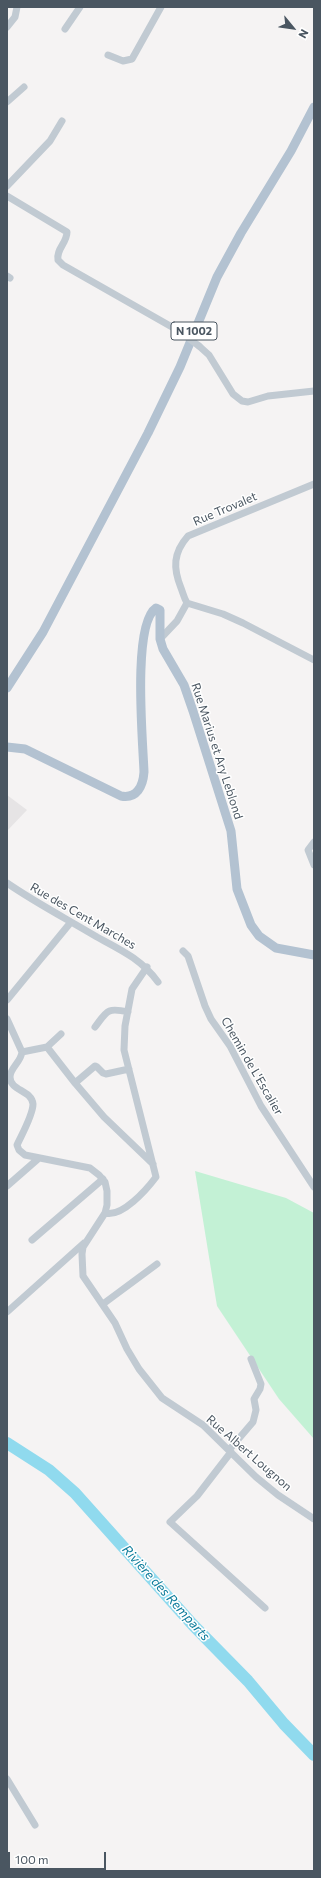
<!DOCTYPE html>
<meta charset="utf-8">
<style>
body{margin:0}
#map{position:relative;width:321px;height:1878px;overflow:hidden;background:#f5f3f3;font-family:Commissioner,sans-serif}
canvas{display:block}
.frame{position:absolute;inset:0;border:8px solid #4a5661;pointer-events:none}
.north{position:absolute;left:273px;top:8px;width:40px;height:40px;-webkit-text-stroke:3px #fff;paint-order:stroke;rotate:119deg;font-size:11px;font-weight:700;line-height:16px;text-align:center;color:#4a5661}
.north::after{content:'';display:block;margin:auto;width:14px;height:18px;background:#4a5661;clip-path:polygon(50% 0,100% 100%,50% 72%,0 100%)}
.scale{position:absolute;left:8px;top:1852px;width:98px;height:18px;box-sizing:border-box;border:2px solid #4a5661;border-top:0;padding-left:5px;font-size:12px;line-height:14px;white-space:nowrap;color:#4a5661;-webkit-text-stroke:3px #fff;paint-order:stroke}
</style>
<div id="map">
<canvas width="321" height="1878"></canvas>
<div class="frame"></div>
<div class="north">N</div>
<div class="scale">100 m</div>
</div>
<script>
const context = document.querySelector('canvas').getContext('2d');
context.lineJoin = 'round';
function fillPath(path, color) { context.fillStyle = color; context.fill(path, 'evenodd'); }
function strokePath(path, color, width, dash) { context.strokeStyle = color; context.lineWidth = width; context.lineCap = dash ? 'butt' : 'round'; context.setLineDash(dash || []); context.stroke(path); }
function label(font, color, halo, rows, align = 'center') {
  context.font = font + ' Commissioner,sans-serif'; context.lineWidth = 3; context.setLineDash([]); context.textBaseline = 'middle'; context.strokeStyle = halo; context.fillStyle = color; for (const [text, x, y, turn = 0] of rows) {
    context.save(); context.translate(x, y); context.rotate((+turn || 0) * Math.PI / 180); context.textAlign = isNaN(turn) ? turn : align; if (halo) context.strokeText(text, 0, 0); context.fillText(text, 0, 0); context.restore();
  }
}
fillPath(new Path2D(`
 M7 795 27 810 7 831Z`), '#e6e4e5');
fillPath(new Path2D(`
 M195 1171 286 1198 314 1213V1439L279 1399 217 1306Z`), '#c3f1d5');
strokePath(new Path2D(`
 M7 1443 49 1470 75 1493 193 1625 248 1681 284 1724 314 1755`), '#90daee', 12);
strokePath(new Path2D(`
 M7 27 15 17 17 7
 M65 29 80 7
 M108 55 123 61 132 59 161 7
 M7 102 24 87
 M7 186 50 141 62 121
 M7 196 67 232C67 243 56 249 58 260L63 265 179 331
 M7 276 10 278
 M199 346 209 355 233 394 242 401 248 402 268 396 314 391
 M187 603 223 614 243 623 314 660
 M160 639 177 621 187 603C184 598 183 593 181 588 173 568 173 553 188 536L314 484
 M314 842 308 850 314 865
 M7 883C36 903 67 919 97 937 121 950 141 959 158 982
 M183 951 188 956 205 1006 211 1019 230 1046 261 1106 314 1187
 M7 1000 71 922
 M7 1019 22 1052C21 1062 10 1068 10 1077 10 1091 32 1090 33 1104 33 1115 22 1134 17 1145L19 1150 25 1155 90 1168 99 1175 105 1182 107 1191V1205L105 1213 83 1247 82 1254 83 1276 115 1323 127 1349 139 1369 162 1398 203 1425 256 1477 278 1495 314 1519
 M95 1027C107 1011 107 1007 128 1012
 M47 1047 75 1083
 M22 1052 47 1047 61 1034
 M129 1069 106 1074 103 1073 97 1067 95 1066 75 1083 104 1117 153 1164
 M7 1186 39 1158
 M105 1213C122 1218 147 1189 156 1177L124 1050 125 1026 132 989 147 967
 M32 1240 103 1179
 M103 1304 157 1264
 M7 1312 84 1243
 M229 1450 253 1422 256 1410 254 1399 260 1389 261 1384 251 1359
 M231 1452 197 1496 170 1522 265 1608
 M7 1779 35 1825`), '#c1cad2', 7);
strokePath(new Path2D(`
 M7 688 43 632 148 433 180 367 217 277 241 233 291 151 314 107
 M7 747 25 749 121 796C137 799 143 786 144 772 143 743 132 624 156 608L160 610V639L163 649 184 685 193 711 231 831 237 889 251 925 259 936 276 948 314 955`), '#b3c2d1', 9);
strokePath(new Path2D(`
 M179 331 199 346`), '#c1cad2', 7);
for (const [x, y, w] of [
 [194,331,46]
]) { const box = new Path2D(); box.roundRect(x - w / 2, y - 9, w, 18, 3); context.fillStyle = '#fff'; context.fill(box); strokePath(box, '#4a5661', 1); }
label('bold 11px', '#4a5661', null, [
 ["N 1002",194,331]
]);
label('12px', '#4a5661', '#fff', [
 ["Rue Trovalet",225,509,-23],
 ["Rue Marius et Ary Leblond",217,751,72],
 ["Rue des Cent Marches",83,916,30],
 ["Chemin de L'Escalier",252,1066,60],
 ["Rue Albert Lougnon",249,1453,41]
]);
label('italic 13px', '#0c7c9b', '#fff', [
 ["Rivière des Remparts",166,1593,48]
]);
</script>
